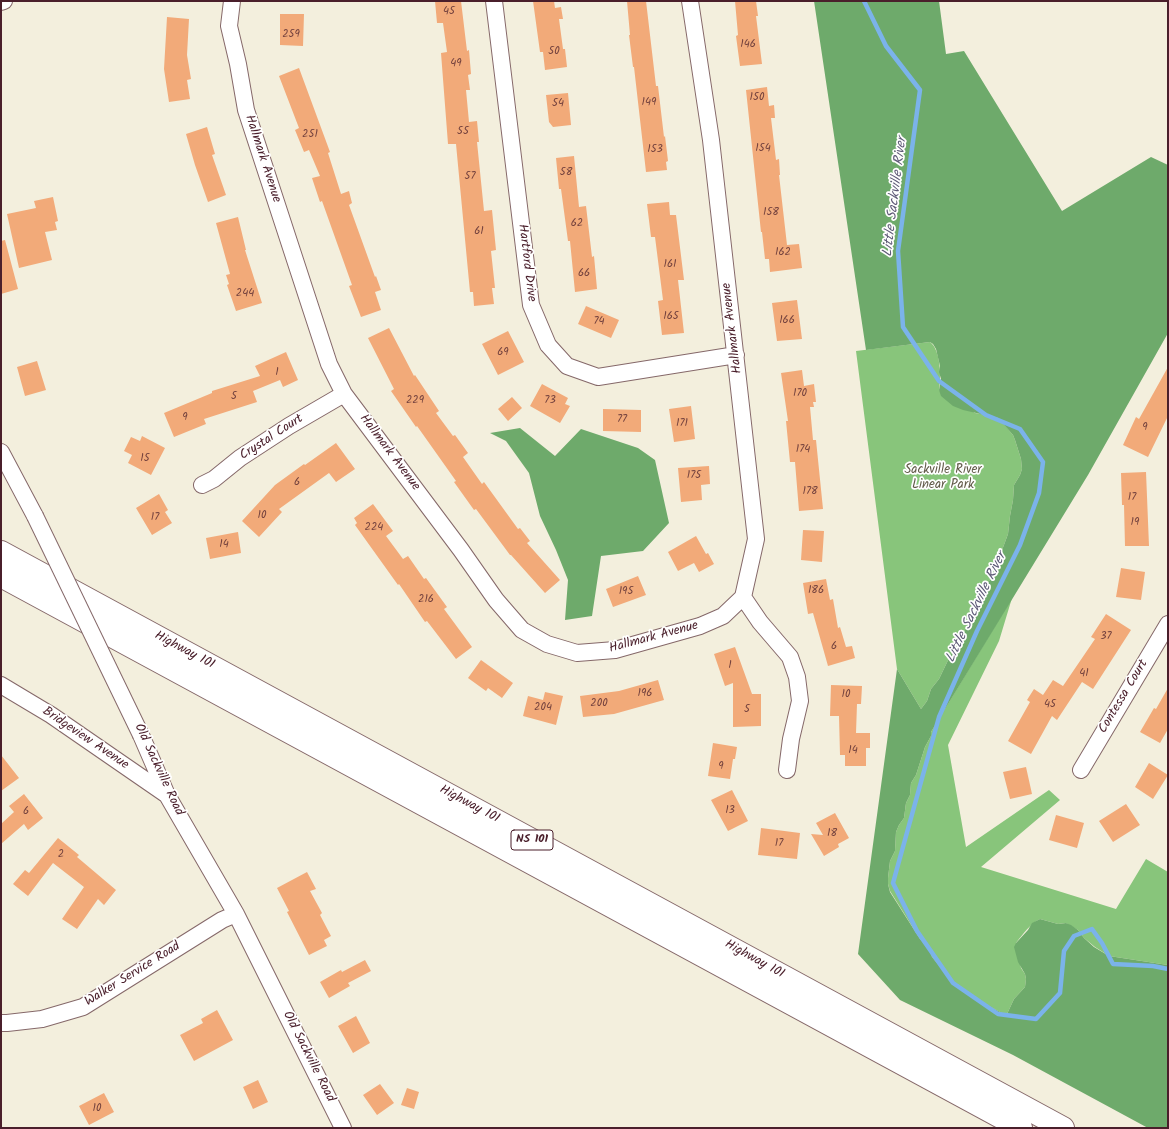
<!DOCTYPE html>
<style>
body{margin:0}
#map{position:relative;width:1169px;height:1129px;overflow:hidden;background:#f3efdd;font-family:Kalam,sans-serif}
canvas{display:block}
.frame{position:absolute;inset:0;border:2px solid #4a1f2b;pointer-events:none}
</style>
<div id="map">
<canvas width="1169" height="1129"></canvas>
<div class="frame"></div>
</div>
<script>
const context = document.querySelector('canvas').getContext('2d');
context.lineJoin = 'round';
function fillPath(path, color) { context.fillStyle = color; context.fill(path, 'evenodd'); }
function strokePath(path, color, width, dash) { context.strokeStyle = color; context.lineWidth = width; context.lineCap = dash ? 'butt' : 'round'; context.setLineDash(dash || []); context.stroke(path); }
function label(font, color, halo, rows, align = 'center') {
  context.font = font + ' Kalam,sans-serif'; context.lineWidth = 3.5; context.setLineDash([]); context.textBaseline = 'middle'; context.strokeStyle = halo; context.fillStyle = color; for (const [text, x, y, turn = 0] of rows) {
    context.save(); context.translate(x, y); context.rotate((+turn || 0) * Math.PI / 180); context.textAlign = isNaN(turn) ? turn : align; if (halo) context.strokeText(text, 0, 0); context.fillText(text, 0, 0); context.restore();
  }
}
fillPath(new Path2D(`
 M930 342C941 350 941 378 939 390L975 413 993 416 998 418 1002 422 1013 435 1015 440 1021 459 1022 469 1020 475 1014 485 1013 500 1010 516 1008 534 995 569 961 638 952 652 939 679 931 689 927 701 921 709 897 669 856 351Z
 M1012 598 999 641 948 745 966 847 1049 790 1060 800 981 867 1116 909 1146 859 1168 872V965L1109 956 1095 947 1084 938 1078 930 1066 923 1058 924 1040 919C1030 924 1023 934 1016 943L1021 968 1025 974 1026 979 1025 987 1014 999 1007 1014H1004L987 1005 950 979 932 957 929 949 920 939 890 891 888 884V878L890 861 895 851 896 832 899 825 904 818 906 803 910 795 911 783 916 775 925 747 931 736V732Z`), '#88c57b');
fillPath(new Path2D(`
 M814 1H939L946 54 964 51 1062 211 1151 157 1168 165V333L1088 475 931 732V736L925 747 916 775 911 783 910 795 906 803 904 818 899 825 896 832 895 851 890 861 888 878V884L890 892 920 939 929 949 932 957 950 979 987 1005 1004 1014H1007L1014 999 1025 987 1026 979 1025 974 1018 962 1014 947 1016 943 1028 930 1032 923 1040 919 1058 924 1066 923 1071 925 1078 930 1084 938 1094 947 1109 956 1168 965V1128H1148L1013 1055 900 1000 858 954 897 669 921 709 927 701 931 689 939 679 952 652 961 638 995 569 1008 534 1010 516 1013 500 1014 485 1020 475 1022 469 1021 459 1015 440 1013 435 998 418 963 410 953 406 941 396 939 390 941 379 939 372 940 366 936 349 933 344 930 342 866 350Z
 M520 428 555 456 581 429 638 448 655 460 669 523 643 551 601 556 592 616 565 620 568 580 556 550 540 516 529 473 506 441 490 433Z`), '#6eaa6b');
strokePath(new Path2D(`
 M864 1 886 46 920 90 898 251 903 327 939 381 986 415 1020 429 1043 462 1039 493 1020 545 977 631 939 717 893 883 917 931 953 983 998 1014 1036 1019 1060 993 1064 951 1074 936 1092 929 1102 943 1113 964 1153 966 1168 969`), '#7bb3ea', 4.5);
fillPath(new Path2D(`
 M435 1H461L467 51 469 50 471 74 468 75 470 90H466L469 122 477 121 479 142H477L484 211 492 210 496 250 491 251 495 288H492L494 304 474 306 473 292H470L456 144H448L441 53 447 52 443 23H437Z
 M533 1H554L555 8 561 7 563 19H559L563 49H565L567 67 545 70 543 52H540Z
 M627 1H646L656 86H658L664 137 665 136 668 161 666 162 667 170 646 172 634 67H633L629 35H630Z
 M735 1H756L758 16H756L762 64 740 66 736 36 738 35Z
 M280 14H304L303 46 280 45Z
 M167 17 189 19 187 55 191 79 187 80 190 99 169 102 164 69Z
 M299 68 330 152 328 153 341 194 349 191 352 203 349 205 375 277 376 276 381 290 375 292 381 310 361 317 349 286 352 285 322 201 320 202 312 178 320 176 309 150 304 152 295 130 299 128 279 76Z
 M767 87 769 106 774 105 775 118H771L776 160 779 159 780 175H779L787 245 799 244 802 268 770 272 769 259H765L762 232H761L746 90Z
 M568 93 571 125 553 127 549 122 546 95Z
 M207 127 215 154 212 155 226 195 208 202 195 165 186 134Z
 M574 156 579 207 586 206 592 257 594 256 597 289 575 292 570 241H568L561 189H559L556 158Z
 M53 197 58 221 55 222 57 230 45 232 52 260 19 268 7 214 36 208 34 201Z
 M669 202 670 215H676L684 280H678L684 333 662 335 658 301 663 300 655 237H651L647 204Z
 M238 217 246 250H245L262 303 236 311 227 285 229 284 226 275 230 274 216 223Z
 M5 240 18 289 1 294V241Z
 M797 300 802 339 777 341 772 303Z
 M586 306 619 320 611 338 578 324Z
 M389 328 414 376 415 375 439 411 436 413 453 436 455 435 468 453 463 457 482 484 484 482 518 529 520 528 530 541 527 543 560 580 545 593 511 555H510L476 509 474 510 454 482 456 481 417 426 416 427 391 391 394 389 368 338Z
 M508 331 524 362 498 375 482 344Z
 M286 352 298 380 283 387 280 380 253 391 257 402 204 419 206 424 174 437 164 413 212 393V391L260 376 255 366Z
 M37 361 46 390 25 396 17 367Z
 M1168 367V416L1148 457 1123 445 1136 417 1139 419Z
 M802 370 804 386 814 384 816 402H813L814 407H810L813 440H816L823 509 799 511 795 462H790L786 421H788L781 373Z
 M542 384 568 398 565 404 570 406 560 423 530 406Z
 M512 397 522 408 508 421 498 409Z
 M691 406 695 439 674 442 669 409Z
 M603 409 641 410V432L603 431Z
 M142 436 165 448 151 475 128 463 132 455 124 451 131 437 140 441Z
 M336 443 355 469 336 482 329 473 279 509 282 512 259 537 242 521 275 485 304 464 305 465Z
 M709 466 710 484 701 485 702 500 681 502 678 468Z
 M1146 472 1149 546H1125L1124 505H1122L1121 473Z
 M159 494 168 510 165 512 172 523 152 535 136 508Z
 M373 504 393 531 386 536 403 559 408 556 424 579 426 578 447 607 444 609 472 647 456 659 427 621 425 622 399 584 398 585 355 525 357 523 354 518Z
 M803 530 824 531 822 562 801 560Z
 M238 532 241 553 210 559 206 538Z
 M696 536 706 554 708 553 714 564 699 572 694 563 678 571 668 552Z
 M1121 568 1145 572 1141 600 1116 597Z
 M638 576 646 595 613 607 606 589Z
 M826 579 830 600 833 599 838 628 840 627 846 647 852 646 855 658 828 666 813 613 808 614 803 583Z
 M1106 614 1131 630 1093 689 1082 682 1057 720 1052 716 1031 754 1008 741 1030 702 1027 700 1034 689 1043 695 1053 680 1063 686 1095 639 1091 637Z
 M735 647 752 694H761V726L733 727V683L725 686 714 654Z
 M481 660 513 683 502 698 488 688 486 691 468 678Z
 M658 680 664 700 614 714 583 717 580 696 619 691Z
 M831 685 862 686 861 704H857L856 733H870V748H866V766H845V755H840L839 716H830Z
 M1168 688V729L1160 743 1140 732 1154 708 1156 709Z
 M545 692 563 696 556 725 523 716 528 696 543 700Z
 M713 743 737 747 735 759H733L730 779 708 776Z
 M1 755 19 778 1 791Z
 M1149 763 1168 775 1153 799 1135 787Z
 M1026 767 1032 794 1010 799 1003 772Z
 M732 790 748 821 728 831 711 800Z
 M24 794 43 818 28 830 24 824 1 844V824L14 812 9 806Z
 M1126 804 1140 825 1113 842 1099 821Z
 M835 813 849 838 838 844 839 847 824 856 811 834 823 835 816 823Z
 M1056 815 1084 823 1077 848 1049 840Z
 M761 828 800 833 797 859 758 855Z
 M58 838 79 855 77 857 116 890 104 905 98 899 77 929 62 919 84 887 53 863 28 896 13 884 25 870 29 873Z
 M307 872 316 889 310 891 322 913 320 915 331 936 324 940 327 946 309 955 287 912 289 911 277 888Z
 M365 960 371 971 348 983 350 986 329 998 320 982 341 970 342 972Z
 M217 1010 233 1040 194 1061 180 1035 203 1023 201 1019Z
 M356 1016 370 1043 353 1053 338 1026Z
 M258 1080 268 1102 253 1109 243 1087Z
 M380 1084 394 1103 377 1115 363 1095Z
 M407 1088 419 1092 414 1109 401 1105Z
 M104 1093 114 1112 89 1125 79 1106Z`), '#f2aa79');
const minor = new Path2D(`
 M232 1 229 26 238 64 246 110 329 364 344 394 461 550 496 600 522 630 547 644 577 653 615 650 700 626 723 616 743 597 756 539 711 140 690 1
 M494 1 531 305 548 345 567 366 598 377 736 355
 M1 2 4 1
 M1 452 35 516
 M202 485 214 479 240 458 289 426 344 394
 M743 597 760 622 790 657 797 677 800 701 791 739 787 770
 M1 685 51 715 167 795
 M141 735 167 795 236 914 343 1128
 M1081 770 1168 624
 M1 1023H7L42 1019 83 1007 222 920 236 914`);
const highway = new Path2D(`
 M1 552 1063 1128
 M1 576 1021 1128`);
strokePath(minor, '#856869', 18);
strokePath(highway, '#856869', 24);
strokePath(minor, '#fff', 16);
strokePath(highway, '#fff', 22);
const minorBridge = new Path2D(`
 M35 516 141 735`);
strokePath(minorBridge, '#856869', 18, []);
strokePath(minorBridge, '#fff', 16);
label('11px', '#74423e', null, [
 ["45",449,12],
 ["259",291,35],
 ["146",748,45],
 ["50",554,52],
 ["49",456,64],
 ["150",757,98],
 ["149",649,103],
 ["54",558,104],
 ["55",463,132],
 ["251",310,135],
 ["154",763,149],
 ["153",655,150],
 ["58",566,173],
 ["57",470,177],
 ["158",771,213],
 ["62",577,224],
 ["61",479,232],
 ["162",783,253],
 ["161",670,265],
 ["66",584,274],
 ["244",245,294],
 ["165",671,317],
 ["166",787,321],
 ["74",599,322],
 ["69",503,353],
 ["1",277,373],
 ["170",800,394],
 ["5",234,397],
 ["229",415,401],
 ["73",550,401],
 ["9",185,418],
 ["77",622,420],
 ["171",682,424],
 ["9",1145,428],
 ["174",803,450],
 ["15",145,459],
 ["175",694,476],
 ["6",297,483],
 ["178",810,492],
 ["17",1132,498],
 ["10",262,516],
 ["17",155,518],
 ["19",1135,523],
 ["224",374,528],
 ["14",224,545],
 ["186",816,591],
 ["195",626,592],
 ["216",426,600],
 ["37",1106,637],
 ["6",834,647],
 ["1",730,666],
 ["41",1084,674],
 ["196",645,694],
 ["10",846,695],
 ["200",599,704],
 ["45",1050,705],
 ["204",543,708],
 ["5",747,710],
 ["14",853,751],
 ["9",721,767],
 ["13",730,811],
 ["6",26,812],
 ["18",832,834],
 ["17",779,844],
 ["2",61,855],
 ["10",97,1109]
]);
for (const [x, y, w] of [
 [532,840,42]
]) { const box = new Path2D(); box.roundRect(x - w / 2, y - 10, w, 20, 3); context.fillStyle = '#fff'; context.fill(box); strokePath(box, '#4a1f2b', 1); }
label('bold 12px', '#4a1f2b', null, [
 ["NS 101",532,840]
]);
label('13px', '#4a1f2b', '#fff', [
 ["Hallmark Avenue",262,159,72],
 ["Hartford Drive",526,263,83],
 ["Hallmark Avenue",733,328,-97],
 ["Crystal Court",272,438,-33],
 ["Hallmark Avenue",389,453,53],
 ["Hallmark Avenue",654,638,-15],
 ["Highway 101",184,651,28],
 ["Contessa Court",1124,697,-59],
 ["Bridgeview Avenue",85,739,34],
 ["Old Sackville Road",158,770,65],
 ["Highway 101",469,805,28],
 ["Highway 101",754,960,29],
 ["Walker Service Road",133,975,-32],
 ["Old Sackville Road",308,1057,63]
]);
label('13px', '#605947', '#fff', [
 ["Sackville River",943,471],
 ["Linear Park",943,486]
]);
label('italic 14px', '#5e5a77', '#fff', [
 ["Little Sackville River",896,197,-83],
 ["Little Sackville River",977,608,-64]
]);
</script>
